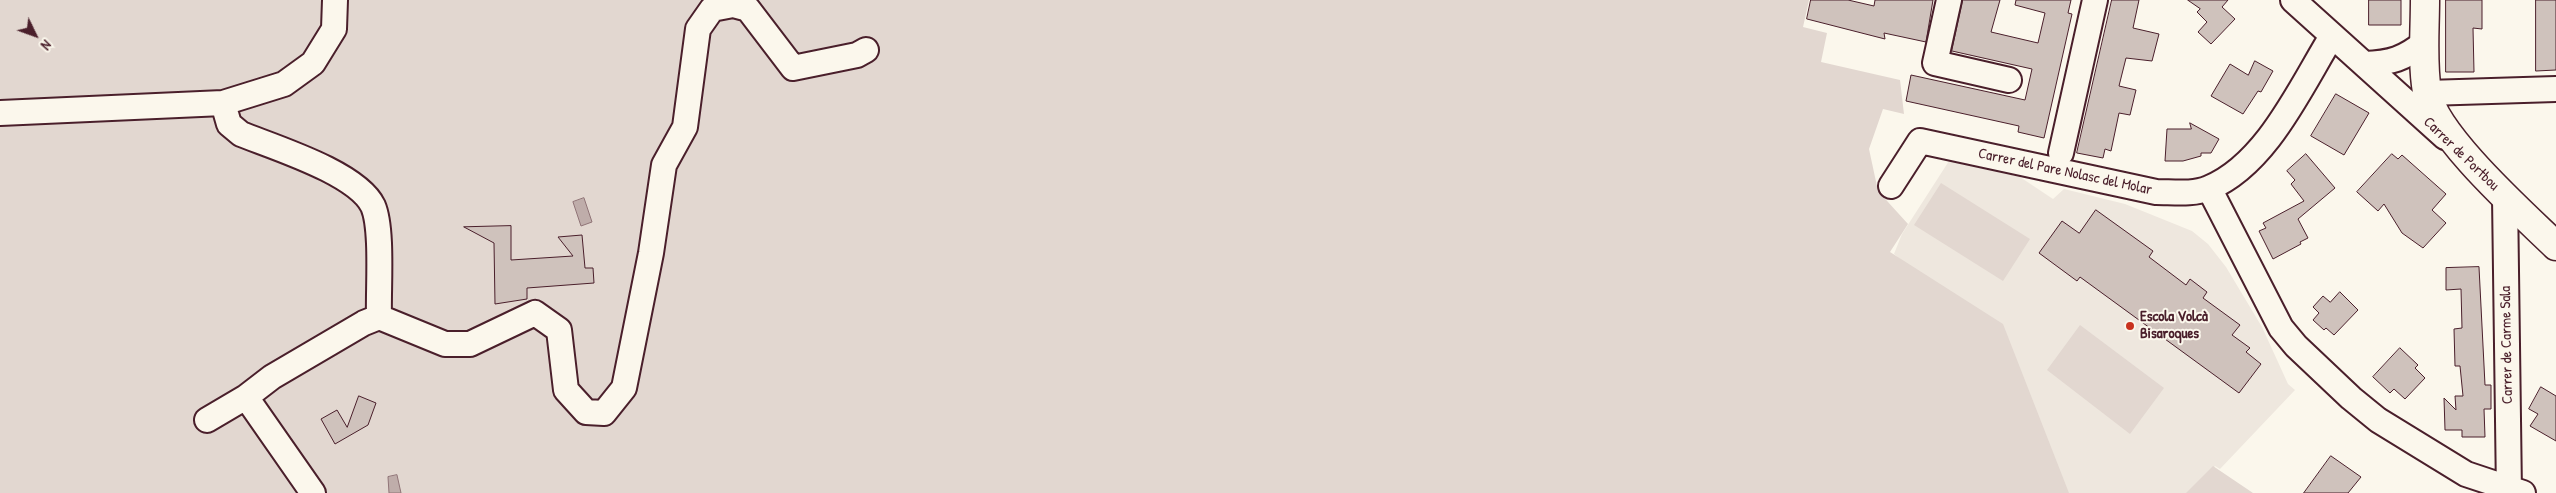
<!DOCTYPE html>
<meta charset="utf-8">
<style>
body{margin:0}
#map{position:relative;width:2556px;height:493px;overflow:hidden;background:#fbf7ec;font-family:"Patrick Hand",sans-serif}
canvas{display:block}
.north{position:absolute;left:10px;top:10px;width:50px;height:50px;-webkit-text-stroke:4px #fbf7ec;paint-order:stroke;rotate:132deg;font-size:14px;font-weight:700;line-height:20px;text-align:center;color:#4a1f2b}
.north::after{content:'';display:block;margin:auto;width:18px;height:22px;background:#4a1f2b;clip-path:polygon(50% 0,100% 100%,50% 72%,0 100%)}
</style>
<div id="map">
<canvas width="2556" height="493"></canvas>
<div class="north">N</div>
</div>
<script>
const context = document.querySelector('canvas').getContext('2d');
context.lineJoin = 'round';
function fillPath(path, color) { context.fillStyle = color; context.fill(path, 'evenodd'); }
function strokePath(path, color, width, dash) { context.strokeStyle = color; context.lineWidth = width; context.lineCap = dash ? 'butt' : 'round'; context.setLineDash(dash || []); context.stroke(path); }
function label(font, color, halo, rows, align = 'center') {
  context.font = font + ' "Patrick Hand",sans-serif'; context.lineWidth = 4; context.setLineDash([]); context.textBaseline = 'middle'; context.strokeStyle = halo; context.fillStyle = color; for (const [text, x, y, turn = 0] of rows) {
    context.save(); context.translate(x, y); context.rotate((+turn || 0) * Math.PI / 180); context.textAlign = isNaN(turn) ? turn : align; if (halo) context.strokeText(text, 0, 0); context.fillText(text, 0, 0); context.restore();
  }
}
fillPath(new Path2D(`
 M1949 161 2020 177 2053 199 2064 189 2125 204 2192 231 2208 244 2226 267 2262 327 2288 384 2295 390 2220 469 2215 466 2190 493H2065L1923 278 1894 254 1902 234Z`), '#eee7de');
fillPath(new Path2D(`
 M0 0H1809L1803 27 1827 33 1821 62 1900 80 1904 114 1883 109 1869 149 1878 191 1908 224 1890 252 2003 324 2069 493H0Z
 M1941 183 2030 239 2003 281 1914 225Z
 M2080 325 2164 388 2130 434 2047 370Z
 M2213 466 2253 493H2186Z`), '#e2d7d0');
const water = new Path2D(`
 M584 198 592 222 581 226 573 202Z
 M397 475 401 493H389L388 477Z`);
fillPath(water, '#bfadaa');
strokePath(water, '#907477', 1);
const building = new Path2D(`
 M1811 0H1848L1874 6 1875 0H1933L1926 42 1884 33 1885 39 1807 19Z
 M1963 0H2000L1991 32 2038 43 2045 13 2015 5 2016 0H2071L2068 13 2072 14 2044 138 2018 132 2019 126 1906 101 1911 75 2025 100 2032 69 1952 51Z
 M2112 0H2139L2133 28 2159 34 2152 61 2126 58 2119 86 2136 90 2130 115 2119 113 2111 151 2105 149 2103 158 2077 153Z
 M2188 0H2228L2222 7 2235 19 2211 44 2198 32 2207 22 2197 12 2200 9Z
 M2369 0H2401V25H2369Z
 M2446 0H2482V29L2473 28 2474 72H2446Z
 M2536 0H2556V70L2536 71Z
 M2255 61 2273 71 2261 92 2258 91 2243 114 2211 96 2230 64 2248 75Z
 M2336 94 2369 113 2344 155 2311 136Z
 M2190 123 2219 139 2211 153H2201V156L2183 161H2165L2167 129H2191Z
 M2306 154 2335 188 2298 219 2308 238 2300 242 2301 244 2273 259 2259 231 2266 228 2263 223 2304 201 2291 184 2295 180 2287 171Z
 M2392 154 2398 159 2402 155 2446 194 2432 210 2446 223 2423 248 2402 233 2384 204 2378 211 2357 192Z
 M2096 210 2153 251 2149 257 2186 285 2190 279 2207 292 2203 298 2240 325 2232 335 2250 348 2246 352 2261 364 2239 393 2080 277 2077 281 2039 253 2062 221 2079 233Z
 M511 226V260L573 256 558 237 582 235 585 268H593L594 283 527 288V299L495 304 494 243 464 227Z
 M2479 267 2485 385H2491V409H2484L2485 437H2462V430H2445L2444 398 2456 410 2455 396H2463L2460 366H2455L2454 329 2462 328 2461 289 2446 290V268Z
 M2340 292 2358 310 2334 335 2326 328 2324 330 2313 320 2319 313 2313 307 2323 296 2330 302Z
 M2400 348 2418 365 2415 368 2425 378 2405 399 2394 389 2390 393 2373 377Z
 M2541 387 2556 396V441L2530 426 2538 414 2529 409Z
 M359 396 376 403 368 425 335 444 321 419 337 410 347 427Z
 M2331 456 2361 477 2348 493H2304Z`);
fillPath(building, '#cfc2bc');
strokePath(building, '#4a1f2b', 1);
const minor = new Path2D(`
 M1949 0 1935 63 2009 80
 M2293 0 2445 137
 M2364 64C2391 63 2404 59 2425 42
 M2427 93 2556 89
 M223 103 229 124 241 134C276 148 357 173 373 206 383 229 378 290 379 317
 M0 113 223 103 284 84 313 63 334 29 335 0
 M2061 153 2095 0
 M1891 186 1920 141 2156 192C2173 192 2193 195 2209 188 2267 164 2301 86 2332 36
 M2209 188 2281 328 2296 346 2351 398 2378 420 2466 474 2523 493
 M2505 197 2509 493
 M246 397 313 493
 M207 420 246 397 272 377 364 323 379 317 445 344H470L535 313 559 330 566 390 586 412 604 413 624 388 651 253 664 165 685 127 698 29 712 9 733 5 748 9 793 68 857 55 866 50`);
const major = new Path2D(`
 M2425 0C2425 30 2422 62 2427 92 2434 135 2523 214 2556 246`);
strokePath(minor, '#4a1f2b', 28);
strokePath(major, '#4a1f2b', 31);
strokePath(minor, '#fbf7ec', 24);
strokePath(major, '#fbf7ec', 28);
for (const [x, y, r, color] of [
 [2130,326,5,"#c8321e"]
]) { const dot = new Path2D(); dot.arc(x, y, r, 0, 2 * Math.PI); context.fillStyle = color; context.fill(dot); strokePath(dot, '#fbf7ec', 2); }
label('15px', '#4a1f2b', '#fbf7ec', [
 ["Carrer de Portbou",2461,154,44],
 ["Carrer del Pare Nolasc del Molar",2065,172,12],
 ["Carrer de Carme Sala",2507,345,-91]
]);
label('bold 15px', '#4a1f2b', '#fbf7ec', [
 ["Escola Volcà",2140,317],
 ["Bisaroques",2140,334]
], 'left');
</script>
